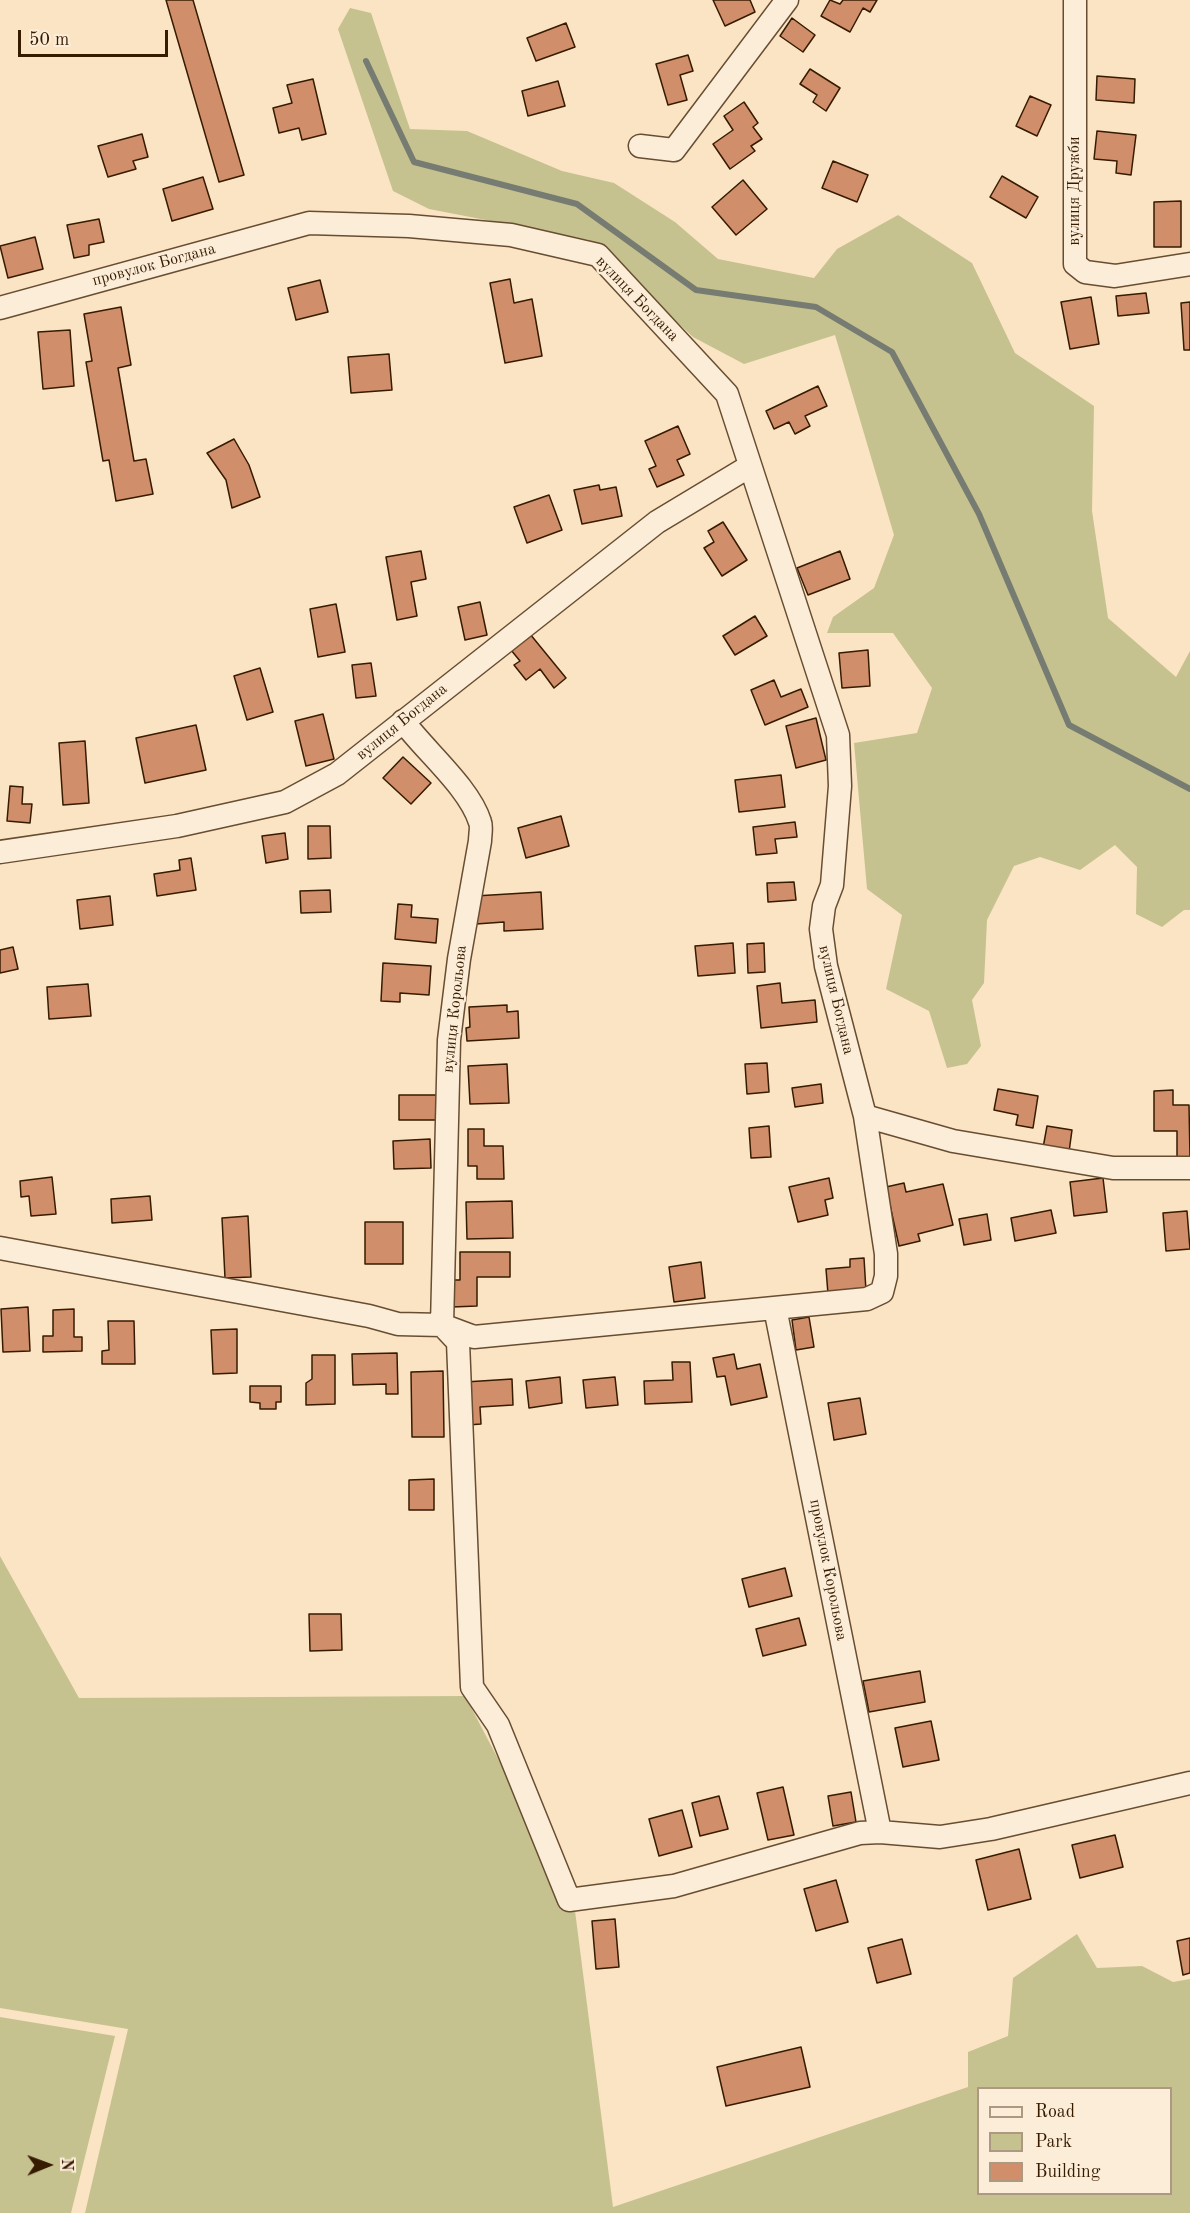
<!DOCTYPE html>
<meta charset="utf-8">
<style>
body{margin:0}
#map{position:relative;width:1190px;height:2213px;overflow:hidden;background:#fbe4c3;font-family:"Old Standard TT",serif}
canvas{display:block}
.legend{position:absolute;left:977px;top:2087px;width:195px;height:108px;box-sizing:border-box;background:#fcedd8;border:2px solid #ad9982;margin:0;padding:8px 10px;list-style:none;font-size:18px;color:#361b01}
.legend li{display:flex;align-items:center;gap:12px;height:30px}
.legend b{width:30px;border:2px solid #ad9982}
.north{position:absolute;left:18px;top:2135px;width:60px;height:60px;-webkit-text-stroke:4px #fcedd8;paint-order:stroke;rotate:89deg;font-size:16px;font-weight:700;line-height:24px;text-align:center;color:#361b01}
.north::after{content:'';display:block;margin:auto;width:21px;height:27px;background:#361b01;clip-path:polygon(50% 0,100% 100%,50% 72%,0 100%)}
.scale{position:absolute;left:18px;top:30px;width:150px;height:27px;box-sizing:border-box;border:3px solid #361b01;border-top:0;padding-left:8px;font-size:18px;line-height:21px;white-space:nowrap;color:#361b01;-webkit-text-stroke:4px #fcedd8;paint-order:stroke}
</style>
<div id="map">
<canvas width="1190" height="2213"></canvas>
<ul class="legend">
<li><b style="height:8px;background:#fcedd8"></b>Road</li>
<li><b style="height:16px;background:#c6c28f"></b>Park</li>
<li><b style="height:16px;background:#d08e6a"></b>Building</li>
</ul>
<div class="north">N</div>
<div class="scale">50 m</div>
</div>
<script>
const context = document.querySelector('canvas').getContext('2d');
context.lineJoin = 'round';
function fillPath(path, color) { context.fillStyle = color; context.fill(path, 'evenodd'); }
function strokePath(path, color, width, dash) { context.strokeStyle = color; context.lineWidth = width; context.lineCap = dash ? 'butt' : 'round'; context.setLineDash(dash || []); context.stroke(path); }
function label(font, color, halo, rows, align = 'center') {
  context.font = font + ' "Old Standard TT",serif'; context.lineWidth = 4.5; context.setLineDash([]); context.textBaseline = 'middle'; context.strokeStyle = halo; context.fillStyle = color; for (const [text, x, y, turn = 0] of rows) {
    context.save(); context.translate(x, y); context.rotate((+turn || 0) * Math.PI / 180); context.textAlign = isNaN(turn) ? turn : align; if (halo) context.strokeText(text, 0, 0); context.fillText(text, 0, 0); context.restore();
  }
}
fillPath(new Path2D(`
 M350 8 371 13 410 129 467 131 562 171 614 183 675 222 718 259 814 278 837 249 898 215 972 263 1015 353 1094 406 1092 511 1108 618 1176 677 1190 651V910H1184L1162 927 1136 914 1137 867 1115 845 1080 870 1040 857 1014 866 987 920 984 983 972 1000 981 1046 967 1064 947 1068 929 1011 886 989 902 915 867 889 854 743 917 733 932 688 893 633H827L833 617 874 588 894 535 835 335 744 364 693 337 589 240 429 209 393 191 338 29Z
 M0 1556 79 1698 465 1696 574 1903 613 2207 968 2087V2052L1008 2036 1013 1978 1077 1934 1097 1968 1142 1966 1173 1982 1190 1979V2213H85L128 2029 0 2008ZM978 2088H1170V2194H978Z
 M0 2017 115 2036 71 2213H0Z`), '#c6c28f');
strokePath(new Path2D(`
 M366 61 414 162 577 204 696 290 816 307 892 352 979 514 1069 725 1190 789`), '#767c71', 6);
const building = new Path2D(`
 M166 0H193L244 175 219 182Z
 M713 0H750L755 12 725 26Z
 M830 0 840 4 843 0H877L870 12 863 8 850 32 821 16Z
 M792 18 815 35 803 52 780 36Z
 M566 23 575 47 536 61 527 38Z
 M688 55 693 71 680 75 687 100 668 105 656 64Z
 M810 69 840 88 826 111 813 102 817 95 800 84Z
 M1097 76 1135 79 1134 103 1096 100Z
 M313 79 326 134 302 140 299 128 279 133 273 108 292 103 287 85Z
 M558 81 565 106 528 116 522 91Z
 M1030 96 1051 105 1037 136 1016 126Z
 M744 102 758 123 753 127 762 139 751 146 755 151 730 169 713 144 733 130 724 116Z
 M1097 131 1136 135 1131 175 1116 173 1117 161 1094 159Z
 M142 134 148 157 133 161 136 169 108 177 98 146Z
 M833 161 868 175 857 202 822 188Z
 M1002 176 1038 197 1026 218 990 197Z
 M203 177 213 209 172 221 163 189Z
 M743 180 767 209 736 235 712 207Z
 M1181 201V247H1154V202Z
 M99 219 104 242 89 245V255L74 258 67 225Z
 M35 237 43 269 8 278 0 246Z
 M510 279 514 303 532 299 542 356 505 363 490 283Z
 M320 280 328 312 296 320 288 288Z
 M1146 293 1149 313 1118 316 1116 296Z
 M1091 297 1099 344 1070 349 1061 302Z
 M1190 302V350H1184L1181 303Z
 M121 307 131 365 118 368 134 461 146 459 153 494 116 501 109 460 103 461 86 362 92 361 84 314Z
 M70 330 74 386 43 389 38 332Z
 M389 354 392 390 351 393 348 357Z
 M818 386 827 406 805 416 810 426 795 434 789 422 774 429 766 411Z
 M678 426 690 454 677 460 684 475 657 487 649 469 656 466 645 441Z
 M234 439 249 465 260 497 232 508 226 480 207 453Z
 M599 485 600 490 616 487 622 516 582 524 574 490Z
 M549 495 562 530 527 543 514 507Z
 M723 522 747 560 722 576 704 548 714 542 708 531Z
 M421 551 426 579 411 582 417 616 397 620 386 557Z
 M840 551 850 579 808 595 797 568Z
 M480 602 487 635 465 640 458 607Z
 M336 604 345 652 318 657 310 609Z
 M755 616 767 636 735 655 723 636Z
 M530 634 566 678 554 688 540 669 526 680 514 665 520 661 511 650Z
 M868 650 870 686 842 688 839 653Z
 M371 663 376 696 356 698 352 665Z
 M260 668 273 712 247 720 234 676Z
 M774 680 781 697 801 689 808 707 765 725 751 690Z
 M323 714 334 759 306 766 295 721Z
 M816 718 826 760 796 768 786 726Z
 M196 725 206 770 145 783 136 738Z
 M85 741 89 803 63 805 59 743Z
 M403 757 431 783 411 804 383 778Z
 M781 775 785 807 739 812 735 780Z
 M10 786 23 787 22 804H32L30 823 7 821Z
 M561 816 569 846 526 858 518 828Z
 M795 822 797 837 775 839 777 853 756 855 753 827Z
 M308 826H330L331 858 308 859Z
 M285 833 288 859 266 863 262 836Z
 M191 858 196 890 157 896 154 874 180 870 179 860Z
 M794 882 796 900 768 902 767 883Z
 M330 890 331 912 301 913 300 891Z
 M541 892 543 929 504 931V922L476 924 475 896Z
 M110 896 113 925 80 929 77 900Z
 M398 904 412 905 411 917 438 919 436 943 395 939Z
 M733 943 735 973 698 976 695 946Z
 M764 943 765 972 748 973 747 944Z
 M13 947 18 969 0 973V950Z
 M383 963 431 966 429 995 400 993V1002L381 1001Z
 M780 983 782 1003 815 1000 817 1022 761 1028 757 986Z
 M88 984 91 1016 49 1019 47 987Z
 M507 1005V1012L518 1011 519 1038 467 1041 466 1028 470 1027 469 1007Z
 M767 1063 769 1092 747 1094 745 1064Z
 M507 1064 509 1103 470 1104 468 1066Z
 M821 1084 823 1103 795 1107 792 1088Z
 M998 1089 1038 1096 1033 1128 1016 1125 1018 1115 994 1110Z
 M1173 1090V1105H1189L1190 1157H1177V1131H1154V1091Z
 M399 1095H440V1120H399Z
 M769 1126 771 1157 751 1158 749 1128Z
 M1047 1126 1072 1130 1069 1152 1043 1148Z
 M468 1129H484V1146H503L504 1179H477V1166H468Z
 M430 1139 431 1168 394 1169 393 1141Z
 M52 1177 56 1214 31 1216 29 1196 21 1197 20 1181Z
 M829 1178 833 1198 825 1200 828 1215 798 1222 789 1187Z
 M1103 1178 1107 1212 1074 1216 1070 1182Z
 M904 1183 906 1192 943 1184 953 1225 918 1234 920 1241 899 1246 886 1187Z
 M150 1196 152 1220 112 1223 111 1199Z
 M512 1201 513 1238 467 1239 466 1202Z
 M1051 1210 1056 1233 1015 1241 1011 1218Z
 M1187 1211 1190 1249 1166 1251 1163 1213Z
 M987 1214 991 1240 964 1245 959 1219Z
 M248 1216 251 1277 225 1278 222 1218Z
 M365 1222H403V1264H365Z
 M460 1252H510V1277H477V1306L452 1307V1280H460Z
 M864 1258 866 1291 828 1294 826 1269 850 1267V1259Z
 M701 1262 705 1298 674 1302 669 1267Z
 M28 1307 30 1351 3 1352 1 1309Z
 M74 1309V1337H82V1351L43 1352V1336H53V1310Z
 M809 1317 814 1347 796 1350 792 1320Z
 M108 1321H134L135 1364H102V1351L109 1350Z
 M237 1329V1373L213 1374 211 1330Z
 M397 1353 398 1394H386V1384L353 1385 352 1354Z
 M734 1354 737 1369 760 1364 767 1397 731 1405 725 1376 717 1377 713 1358Z
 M312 1355H335V1404L306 1405V1383L312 1379Z
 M672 1362H690L692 1402 645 1404 644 1381 673 1380Z
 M443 1371 444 1437H412L411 1372Z
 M560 1377 562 1403 529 1408 526 1381Z
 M615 1377 618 1405 586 1408 583 1380Z
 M512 1379 513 1405 480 1407 481 1424 468 1425 465 1382Z
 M250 1386H281V1402H276V1409H260V1403L250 1402Z
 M860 1398 866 1434 834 1440 828 1403Z
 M434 1479V1510H409V1480Z
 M785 1568 792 1596 749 1607 742 1579Z
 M309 1614H341L342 1650 310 1651Z
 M799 1618 806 1645 763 1656 756 1629Z
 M920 1671 925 1702 869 1712 863 1681Z
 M931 1721 939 1760 903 1767 895 1728Z
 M783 1787 794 1835 768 1840 757 1793Z
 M851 1792 856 1822 833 1826 828 1796Z
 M719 1796 728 1829 700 1836 692 1803Z
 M682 1810 692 1847 659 1856 649 1819Z
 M1115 1835 1123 1867 1080 1878 1072 1845Z
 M1019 1849 1031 1899 988 1910 976 1860Z
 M836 1880 848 1922 816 1931 804 1889Z
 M615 1919 619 1967 596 1969 592 1921Z
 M1190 1938V1973L1183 1975 1177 1941Z
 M902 1939 911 1974 877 1983 868 1948Z
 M801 2047 810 2087 726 2106 717 2067Z`);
fillPath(building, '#d08e6a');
strokePath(building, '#361b01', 1.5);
const minor = new Path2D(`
 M1075 0V264L1085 272 1115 276 1190 264
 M640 146 674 150 787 0
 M0 308 309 223 409 226 511 235 598 255 727 394 838 735 840 786 832 885 824 906 821 929 826 966 865 1116 886 1254V1276L882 1292 867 1299 474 1337 442 1325 398 1324 369 1316 0 1248
 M403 721C425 751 469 787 480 822 482 827 480 835 480 841L459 959 449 1040 442 1325 458 1342 472 1687 498 1725 569 1900 674 1886 860 1833 880 1832 940 1837 991 1829 1190 1783
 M0 852 177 826 285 802 337 774 657 522 750 466
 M865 1116 953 1141 1113 1168H1190
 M775 1308 880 1832`);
strokePath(minor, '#674d32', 25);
strokePath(minor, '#fcedd8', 22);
label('16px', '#361b01', '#fcedd8', [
 ["вулиця Дружби",1075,191,-90],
 ["провулок Богдана",154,265,-15],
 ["вулиця Богдана",637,299,46],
 ["вулиця Богдана",402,722,-39],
 ["вулиця Богдана",836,1000,77],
 ["вулиця Корольова",455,1009,-84],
 ["провулок Корольова",828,1570,79]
]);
</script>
